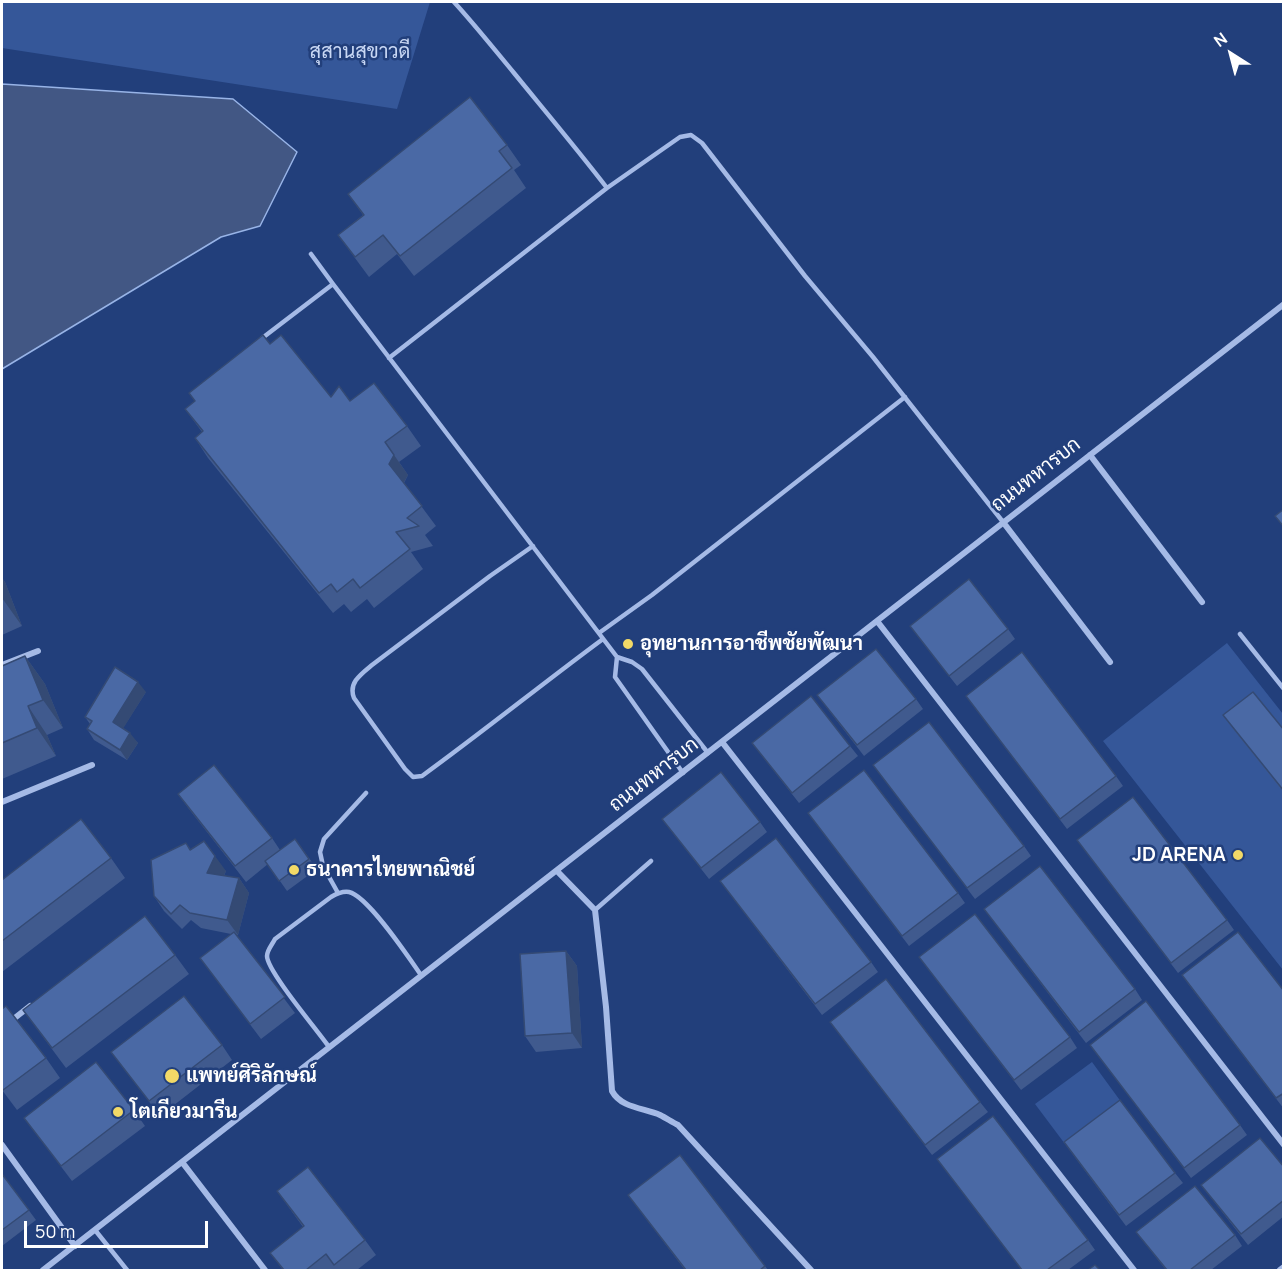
<!DOCTYPE html>
<meta charset="utf-8">
<style>
body{margin:0}
#map{position:relative;width:1285px;height:1272px;overflow:hidden;background:#223f7b;font-family:Manrope,sans-serif}
canvas{display:block}
.frame{position:absolute;inset:0;border:3px solid #fff;pointer-events:none}
.north{position:absolute;left:1201px;top:24px;width:60px;height:60px;-webkit-text-stroke:4px #223f7b;paint-order:stroke;rotate:324deg;font-size:16px;font-weight:700;line-height:24px;text-align:center;color:#fff}
.north::after{content:'';display:block;margin:auto;width:21px;height:27px;background:#fff;clip-path:polygon(50% 0,100% 100%,50% 72%,0 100%)}
.scale{position:absolute;left:24px;top:1221px;width:184px;height:27px;box-sizing:border-box;border:3px solid #fff;border-top:0;padding-left:8px;font-size:18px;line-height:21px;white-space:nowrap;color:#fff;-webkit-text-stroke:4px #223f7b;paint-order:stroke}
</style>
<div id="map">
<canvas width="1285" height="1272"></canvas>
<div class="frame"></div>
<div class="north">N</div>
<div class="scale">50 m</div>
</div>
<script>
const context = document.querySelector('canvas').getContext('2d');
context.lineJoin = 'round';
function fillPath(path, color) { context.fillStyle = color; context.fill(path, 'evenodd'); }
function strokePath(path, color, width, dash) { context.strokeStyle = color; context.lineWidth = width; context.lineCap = dash ? 'butt' : 'round'; context.setLineDash(dash || []); context.stroke(path); }
function label(font, color, halo, rows, align = 'center') {
  context.font = font + ' Manrope,Sarabun,sans-serif'; context.lineWidth = 5; context.setLineDash([]); context.textBaseline = 'middle'; context.strokeStyle = halo; context.fillStyle = color; for (const [text, x, y, turn = 0] of rows) {
    context.save(); context.translate(x, y); context.rotate((+turn || 0) * Math.PI / 180); context.textAlign = isNaN(turn) ? turn : align; if (halo) context.strokeText(text, 0, 0); context.fillText(text, 0, 0); context.restore();
  }
}
fillPath(new Path2D(`
 M2 2H430L397 109 2 48Z
 M1227 643 1283 714V970L1103 741Z
 M1092 1062 1127 1110 1071 1152 1035 1104Z`), '#355799');
const water = new Path2D(`
 M2 84 233 99 297 152 260 226 221 237 2 369Z`);
fillPath(water, '#425784');
strokePath(water, '#98b4e7', 1.5);
strokePath(new Path2D(`
 M454 2C475 25 494 49 514 73 545 111 577 149 607 188
 M311 254 333 284 617 657 632 662 642 669 708 753
 M261 339 333 284
 M389 358 607 188 680 137 691 135 702 143 805 276 873 357 1003 522
 M533 546 490 576 372 665C361 674 348 683 354 698L405 769 413 777 422 776C484 731 542 684 603 639
 M599 633 652 595 905 397
 M1240 634 1284 689
 M617 657 615 677 683 773
 M338 893 323 866 320 852 324 839 366 793
 M595 910 651 861
 M329 1047C318 1031 267 971 267 956 267 950 272 945 275 939L331 897C336 894 343 891 349 892 368 896 409 958 421 975
 M95 1230 127 1270`), '#a5bae6', 4.5);
strokePath(new Path2D(`
 M1090 455 1202 602
 M1003 522 1110 662
 M877 621 1284 1145
 M2 665 38 651
 M722 742 1134 1270
 M2 802 92 765
 M557 871 595 910 606 1007 612 1091C621 1108 644 1108 660 1115 666 1118 672 1122 678 1125L811 1270
 M2 1028 30 1006
 M2 1145 75 1246
 M182 1162 265 1270
 M43 1270 1284 304
 M1280 1270 1284 1267`), '#a5bae6', 6);
fillPath(new Path2D(`
 M507 145 521 165 514 170 526 188 414 276 397 254 369 277 338 235 363 215 348 194Z
 M270 344 331 397 350 401 407 426 421 446 399 462 408 475 404 483 436 526 425 535 433 546 411 552 423 569 374 608 367 599 351 612 344 604 333 613 208 458 195 438 202 432 185 409 195 401 189 393Z
 M2 578 5 582 22 626 2 635Z
 M910 626 1008 629 1015 639 957 686Z
 M25 656 45 684 63 728 47 735 56 756 2 779V666Z
 M146 692 123 728 138 743 127 760 94 740 87 729 90 724 85 717Z
 M817 695 916 699 923 709 864 756Z
 M966 696 1116 776 1123 786 1067 829Z
 M1223 715 1284 730V793L1234 730Z
 M752 743 850 746 858 756 799 803Z
 M873 765 1024 846 1031 856 975 899Z
 M178 794 272 838 280 850 295 839 317 869 287 891 268 864 246 882 189 809Z
 M808 813 958 893 965 903 909 946Z
 M662 819 760 822 767 832 709 879Z
 M1077 840 1227 920 1234 930 1178 973Z
 M186 843 191 850 226 871 224 876 239 878 249 893 238 935H236L295 1013 261 1039 200 958 231 934 201 928 191 920 182 929 164 911 154 896Z
 M111 858 125 878 2 972V880Z
 M720 881 871 962 878 972 822 1015Z
 M984 909 1135 989 1142 1000 1086 1043Z
 M566 951 577 966 582 1048 536 1052 525 1036Z
 M175 955 189 974 66 1068 23 1010Z
 M919 957 1070 1037 1077 1048 1021 1090Z
 M1182 975 1284 991V1109L1189 985Z
 M2 1009 46 1058 60 1078 17 1110 2 1090Z
 M830 1022 980 1102 988 1112 932 1155Z
 M222 1045 232 1060 160 1116 111 1052Z
 M1090 1045 1240 1125 1247 1135 1191 1178Z
 M134 1110 145 1126 72 1181 24 1118Z
 M1071 1152 1175 1173 1183 1183 1126 1226Z
 M680 1155 768 1270H685L628 1195Z
 M937 1159 1088 1240 1095 1250 1068 1270H1022Z
 M1284 1167V1216L1248 1245 1201 1185Z
 M2 1174 36 1220 2 1246Z
 M277 1191 365 1240 376 1255 357 1270H283L270 1253 303 1227Z
 M1136 1232 1235 1235 1242 1246 1211 1270H1166Z`), '#405a8e');
fillPath(new Path2D(`
 M394 455 408 475 403 484 389 464Z
 M2 578 5 582 22 626 2 598Z
 M25 656 45 684 63 728 43 700Z
 M138 682 146 692 121 732 113 722Z
 M28 706 47 735 56 756 37 728Z
 M130 733 138 743 127 760 120 750Z
 M215 856 226 871 218 888 207 873Z
 M239 878 249 893 238 935 227 920Z
 M566 951 577 966 582 1048 572 1033Z`), '#344a74');
const building = new Path2D(`
 M470 97 507 145 499 151 512 168 400 256 383 235 355 257 338 235 364 215 348 194Z
 M263 335 270 344 281 335 331 397 339 386 350 401 374 383 407 426 385 442 394 455 389 464 422 506 407 518 419 526 396 532 410 549 360 588 353 579 337 592 331 584 319 593 195 438 203 431 185 409 195 401 189 393Z
 M1284 509V527L1275 516Z
 M969 579 1008 629 949 676 910 626Z
 M876 649 916 699 857 745 817 695Z
 M1022 652 1116 776 1060 819 966 696Z
 M25 656 43 700 28 706 37 728 2 743V666Z
 M115 667 138 682 113 722 130 733 120 750 87 729 92 721 85 717Z
 M1253 692 1284 730V791L1223 715Z
 M811 696 850 746 792 793 752 743Z
 M929 722 1024 846 967 888 873 765Z
 M214 765 272 838 235 866 178 794Z
 M864 770 958 893 902 936 808 813Z
 M721 772 760 822 701 868 662 819Z
 M1133 797 1227 920 1171 963 1077 840Z
 M81 819 111 858 2 941V880Z
 M776 838 871 962 815 1004 720 881Z
 M295 839 309 859 279 881 265 861Z
 M204 841 215 856 207 873 239 878 227 920 190 913 180 905 171 914 154 896 151 860 186 843 190 850Z
 M1040 866 1135 989 1079 1032 984 909Z
 M975 914 1070 1037 1014 1080 919 957Z
 M145 916 175 955 52 1048 23 1010Z
 M234 932 285 997 250 1024 200 958Z
 M1238 932 1284 991V1093L1276 1098 1182 975Z
 M566 951 572 1033 525 1036 520 954Z
 M886 979 980 1102 925 1145 830 1022Z
 M184 996 222 1045 149 1101 111 1052Z
 M1146 1001 1240 1125 1184 1168 1090 1045Z
 M6 1006 46 1058 3 1090 2 1088V1009Z
 M96 1062 134 1110 61 1166 24 1118Z
 M1120 1100 1175 1173 1119 1215 1064 1142Z
 M993 1116 1088 1240 1047 1270H1022L937 1159Z
 M1260 1138 1284 1167V1200L1241 1234 1201 1185Z
 M680 1155 765 1266 760 1270H686L628 1195Z
 M308 1167 365 1240 334 1265 326 1254 306 1270H284L270 1253 304 1226 277 1191Z
 M2 1174 29 1210 2 1230Z
 M1195 1186 1235 1235 1190 1270H1167L1136 1232Z
 M1095 1265 1100 1270H1088Z`);
fillPath(building, '#4a69a5');
strokePath(building, '#344a74', 1.5);
for (const [x, y, r, color] of [
 [628,644,6,"#f2d967"],
 [1238,855,6,"#f2d967"],
 [294,870,6,"#f2d967"],
 [172,1076,8,"#f2d967"],
 [118,1112,6,"#f2d967"]
]) { const dot = new Path2D(); dot.arc(x, y, r, 0, 2 * Math.PI); context.fillStyle = color; context.fill(dot); strokePath(dot, '#223f7b', 2); }
label('20px', '#c8d7f4', '#223f7b', [
 ["สุสานสุขาวดี",360,52]
]);
label('20px', '#fff', '#223f7b', [
 ["ถนนทหารบก",1036,475,-38],
 ["ถนนทหารบก",654,775,-38]
]);
label('bold 20px', '#fff', '#223f7b', [
 ["อุทยานการอาชีพชัยพัฒนา",640,644],
 ["JD ARENA",1226,855,"right"],
 ["ธนาคารไทยพาณิชย์",306,870],
 ["แพทย์ศิริลักษณ์",186,1076],
 ["โตเกียวมารีน",130,1112]
], 'left');
</script>
